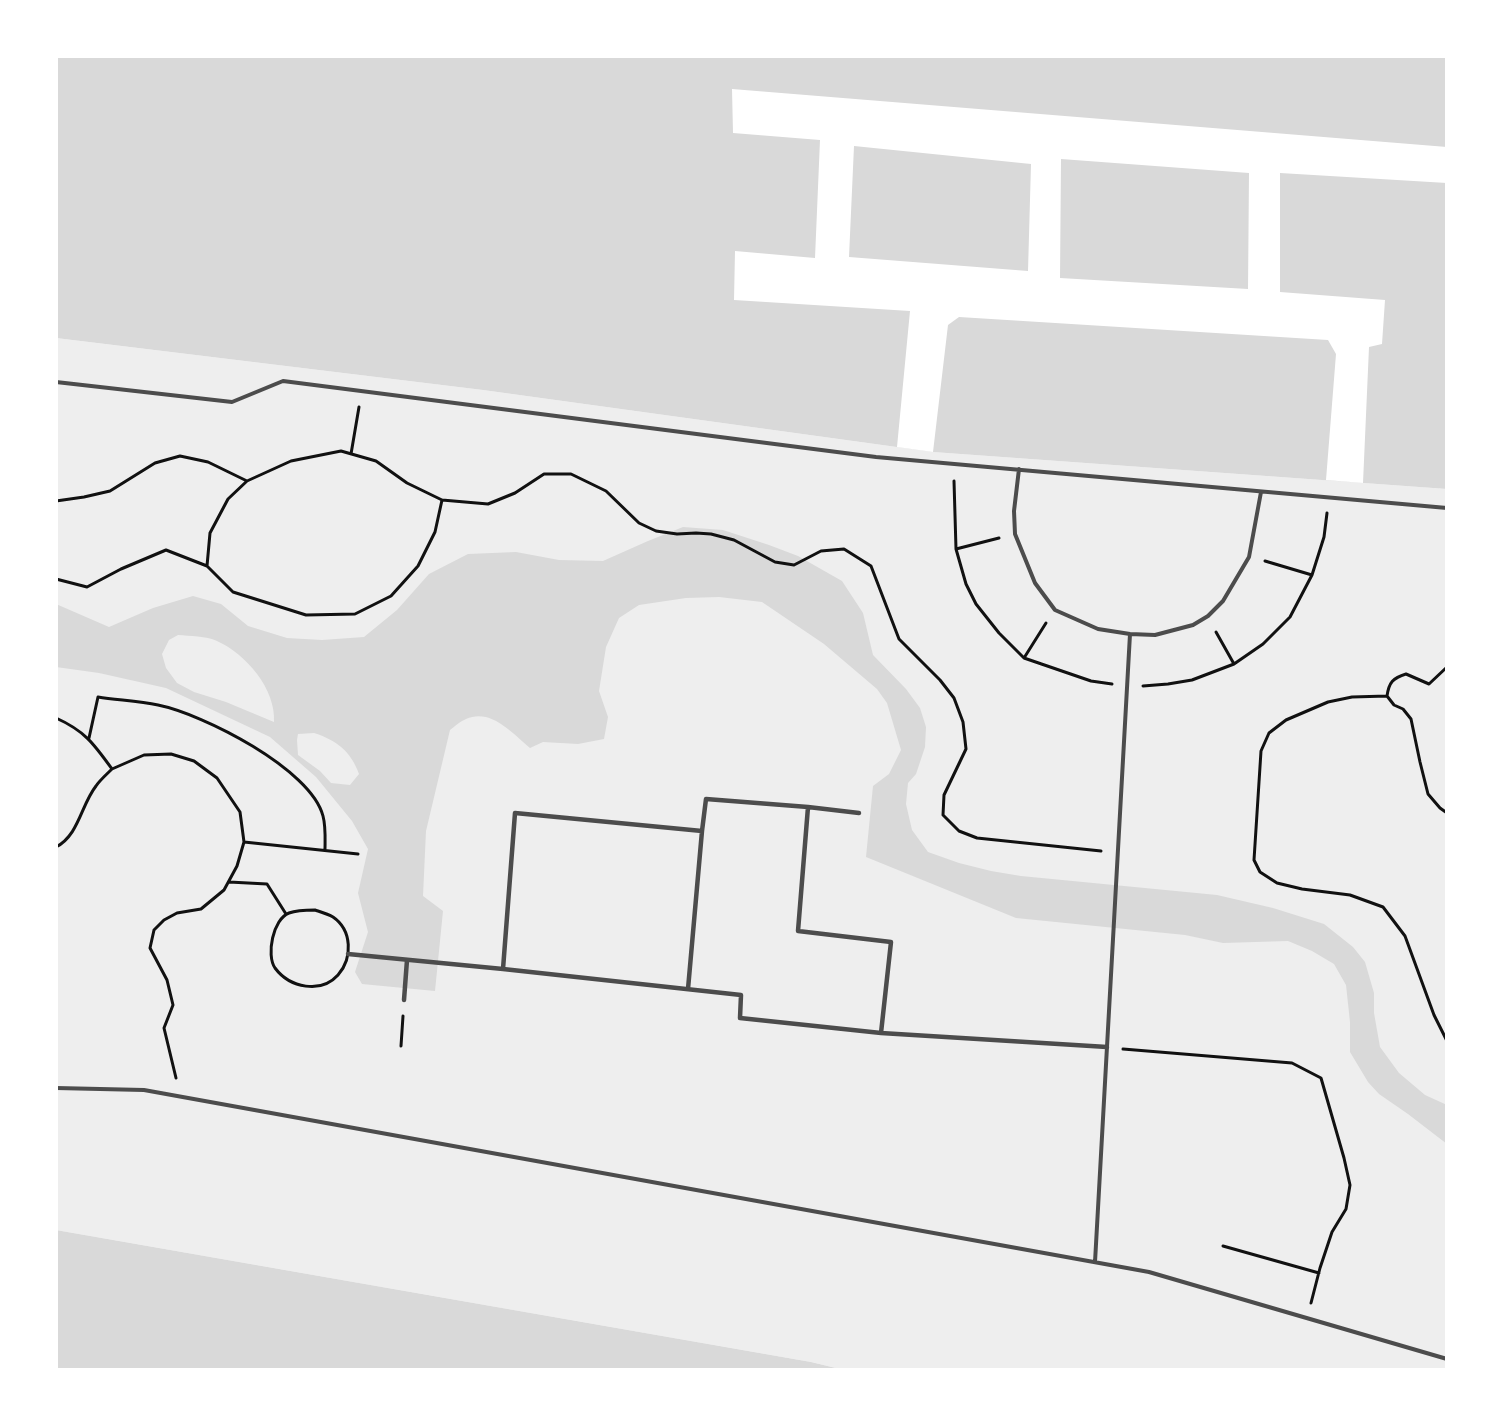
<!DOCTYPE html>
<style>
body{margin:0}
#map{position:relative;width:1503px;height:1426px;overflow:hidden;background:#fff;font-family:"Roboto Condensed",sans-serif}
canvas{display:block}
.frame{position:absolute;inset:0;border:58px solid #fff;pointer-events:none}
</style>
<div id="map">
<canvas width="1503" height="1426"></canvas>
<div class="frame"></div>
</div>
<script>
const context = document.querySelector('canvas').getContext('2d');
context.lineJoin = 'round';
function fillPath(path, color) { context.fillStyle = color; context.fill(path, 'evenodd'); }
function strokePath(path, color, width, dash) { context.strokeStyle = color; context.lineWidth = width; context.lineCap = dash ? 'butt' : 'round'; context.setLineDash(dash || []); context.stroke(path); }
fillPath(new Path2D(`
 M56 338 483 390 933 452 1447 489V1370H844L811 1362 56 1230Z`), '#eee');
fillPath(new Path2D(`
 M56 56H1447V489L933 452 483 390 56 338Z
 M683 527 723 530 769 545 798 556 842 581 863 613 873 655 906 689 920 708 926 727 925 747 916 774 908 783 906 804 912 830 928 852 959 863 991 871 1021 876 1217 895 1273 908 1324 924 1353 947 1365 962 1374 993V1013L1380 1047 1399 1073 1425 1095 1447 1105V1144L1408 1114 1379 1094 1368 1082 1350 1052V1022L1346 985 1334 964 1312 951 1288 941 1223 943 1185 935 1016 918 866 857 873 786 889 774 901 750 887 703 877 689 824 644 762 602 719 597 686 598 639 605 619 618 606 647 599 691 608 717 604 739 578 744 543 742 530 748C512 733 491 708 466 719 461 721 455 726 450 730L426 831 423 896 443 911 435 991 362 984 355 972 368 932 358 893 368 849 352 821 316 777 270 737 166 688 99 673 56 667V604L109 627 153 608 193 596 221 604 248 626 287 638 322 640 364 637 397 610 429 574 468 554 516 552 559 560 603 561 648 541ZM178 635C190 636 206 636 217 641 246 654 276 689 274 722L226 702 194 692 177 683 166 668 162 654 169 640ZM314 733C336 740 351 751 359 774L350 785 331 783 320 771 298 755 297 740 298 734Z
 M56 1230 811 1362 844 1370H56Z`), '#d9d9d9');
fillPath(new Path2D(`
 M732 89 1447 147V183L1280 173V292L1385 300 1382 344 1369 347 1363 483 1326 480 1336 354 1328 340 959 317 948 325 933 452 897 447 910 311 734 300 735 251 815 258 820 140 733 133ZM854 146 1031 164 1028 271 849 257ZM1061 159 1249 173 1248 289 1060 278Z`), '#fff');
strokePath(new Path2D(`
 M351 454 359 407
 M954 481 956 549 966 584 976 604 999 633 1024 658 1091 681 1112 684
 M56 501 84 497 110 491 155 463 180 456 208 462 247 481 291 461 341 451 376 461 407 483 442 500 488 504 515 493 544 474H571L606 491 639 523 656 531 677 534 696 533 711 534 734 540 775 562 794 565 821 551 844 549 871 566 899 639 940 680 954 698 963 722 966 749 944 795 943 815 959 831 977 838 1101 851
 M956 549 999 538
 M1265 561 1312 575
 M207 566 210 533 228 499 247 481
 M56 579 87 587 121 569 166 550 207 566 233 592 306 615 355 614 391 596 418 566 435 532 442 500
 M1216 632 1234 664
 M1024 658 1046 623
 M1447 667 1429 684 1406 674C1393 678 1389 682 1387 696L1394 705 1403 709 1411 719 1420 762 1428 794 1440 808 1447 813
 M1143 686 1168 684 1192 680 1234 664 1263 644 1290 617 1312 575 1324 537 1327 513
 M1387 696 1352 697 1328 702 1286 720 1269 733 1261 751 1254 860 1260 872 1277 883 1302 889 1350 895 1383 907 1405 936 1434 1015 1447 1041
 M56 718C85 731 94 744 112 769L144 755 171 754 194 761 217 778 240 812 244 842 358 854
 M89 738 98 697C117 700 138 701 158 705 203 714 311 769 323 816 326 827 325 840 325 850
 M56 847C79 835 81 805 96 786 100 780 107 774 112 769
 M229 882 267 884 286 914
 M315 910C321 912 328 914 333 917 352 930 353 958 338 975 321 994 290 988 275 968 266 955 273 919 289 913 297 910 306 910 315 910Z
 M401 1046 403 1016
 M1123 1049 1292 1063 1321 1078 1344 1158 1350 1185 1346 1209 1332 1232 1320 1268 1311 1303
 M176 1078 164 1028 173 1005 167 980 150 948 154 930 164 920 177 913 201 909 224 890 237 866 244 842
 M1223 1246 1319 1273`), '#111', 3);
strokePath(new Path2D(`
 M56 382 232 402 283 381 876 457 1447 508
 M1019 469 1014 511 1015 534 1035 583 1055 610 1098 629 1130 634 1155 635 1193 625 1208 616 1223 601 1249 557 1261 492
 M56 1088 144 1090 1149 1272 1447 1359
 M1095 1262 1130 634`), '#4c4c4c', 4);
strokePath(new Path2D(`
 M808 807 859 813
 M348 954 503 969
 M688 989 702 831
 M404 1000 407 960
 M881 1033 891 942 798 931 808 807 706 799 702 831 515 813 503 969 741 995 740 1018 881 1033 1107 1047`), '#4c4c4c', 4.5);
</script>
